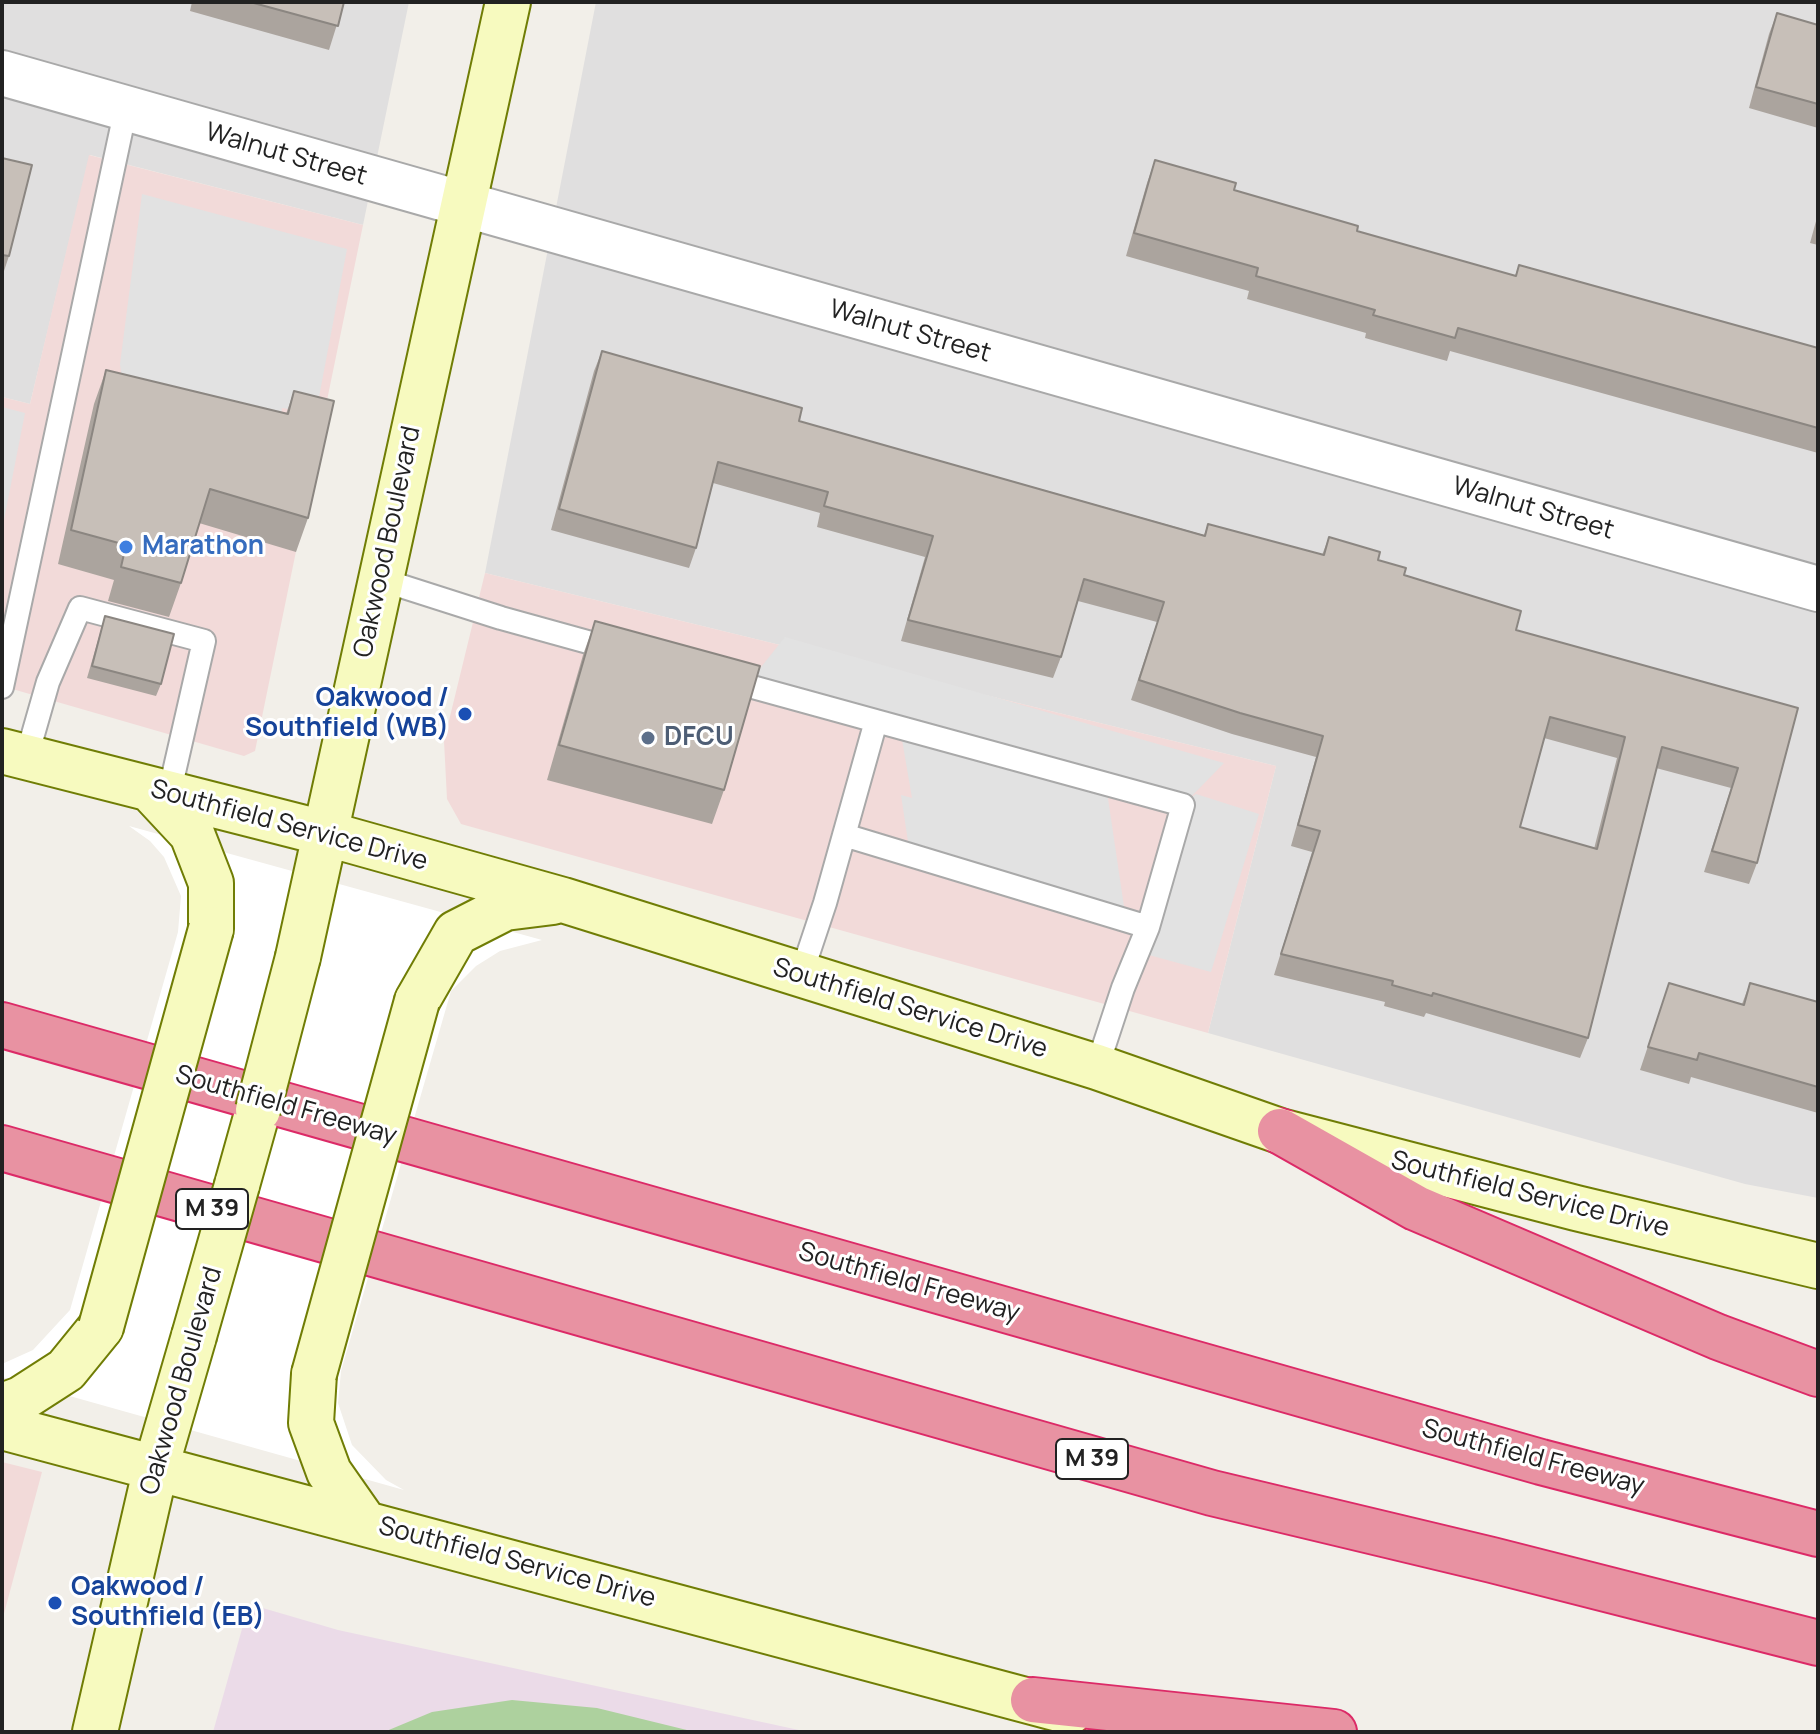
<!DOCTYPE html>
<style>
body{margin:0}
#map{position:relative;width:1820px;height:1734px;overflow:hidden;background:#f2efe9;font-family:Manrope,sans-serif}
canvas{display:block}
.frame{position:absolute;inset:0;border:4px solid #222;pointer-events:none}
</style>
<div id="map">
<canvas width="1820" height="1734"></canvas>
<div class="frame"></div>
</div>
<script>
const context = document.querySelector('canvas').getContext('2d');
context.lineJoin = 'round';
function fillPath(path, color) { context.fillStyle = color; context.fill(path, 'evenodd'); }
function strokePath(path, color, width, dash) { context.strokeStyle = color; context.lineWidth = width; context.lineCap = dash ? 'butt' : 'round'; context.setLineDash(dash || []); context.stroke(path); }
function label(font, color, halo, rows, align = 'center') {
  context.font = font + ' Manrope,sans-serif'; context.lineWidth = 6; context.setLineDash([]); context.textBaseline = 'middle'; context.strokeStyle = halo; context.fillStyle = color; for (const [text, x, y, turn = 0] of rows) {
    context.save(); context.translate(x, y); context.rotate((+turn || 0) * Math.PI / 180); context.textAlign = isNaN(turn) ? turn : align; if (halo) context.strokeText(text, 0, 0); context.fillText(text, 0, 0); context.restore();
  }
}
fillPath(new Path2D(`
 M2 2H409L363 225 90 155 30 404 2 397Z
 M596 2H1818V1198L1745 1184 1208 1033 1276 766 485 573Z`), '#e0dfdf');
fillPath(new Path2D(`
 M89 155 363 225 255 751 244 756 2 686V397L30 404Z
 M485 573 1276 766 1208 1033 461 824 447 799 444 741Z
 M2 1462 42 1472 2 1621Z`), '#f2dad9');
fillPath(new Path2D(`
 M249 1604 338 1630 808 1732H213Z`), '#ebdbe8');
fillPath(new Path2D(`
 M512 1700 597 1708 695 1732H384L432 1712Z`), '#add19e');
fillPath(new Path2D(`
 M142 194 347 249 316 413 282 408 276 448 127 413 120 364Z
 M2 407 25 413 2 530Z
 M785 637 1224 763 1189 799 1196 794 1259 814 1211 972 1138 952 1183 805 1106 785 1126 920 910 855 901 795 912 798 900 728 746 686Z`), '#e2e2e2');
fillPath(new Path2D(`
 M129 826 542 940 500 951 476 966 451 991 341 1371 338 1403 352 1445 386 1480 404 1490 2 1377V1364L33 1350 70 1310 178 932 181 896 164 857 150 841Z`), '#fff');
const service = new Path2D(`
 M379 579 501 618 613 649
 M727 680 876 721 825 903 801 975
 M2 687 126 108
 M26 759 48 682 80 608 204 641 169 794
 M844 835 1148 927 1183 805 876 721
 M1097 1067 1123 988 1148 927`);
const minor = new Path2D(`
 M2 73 1818 589`);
const secondary = new Path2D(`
 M2 751 324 833 563 900 1097 1067 1280 1131 1576 1208 1818 1266
 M151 790 192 834 211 883V929
 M298 957 508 2
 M417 1001 456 933 505 908 553 902
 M237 1185 258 1110
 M314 1374 311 1423 329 1472 364 1522
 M2 1406 21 1399 66 1370 101 1327
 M2 1427 1070 1712
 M95 1732 156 1467 194 1336`);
const motorway = new Path2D(`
 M2 1025 1541 1462 1818 1534
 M1280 1131 1416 1208 1718 1337 1818 1374
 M2 1148 1212 1493 1492 1560 1818 1643
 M1033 1700 1334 1732`);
strokePath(service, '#a9a9a9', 26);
strokePath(minor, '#a9a9a9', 48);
strokePath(secondary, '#707d05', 48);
strokePath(motorway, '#dc2a67', 48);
strokePath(service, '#fff', 22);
strokePath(minor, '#fff', 44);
strokePath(secondary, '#f7fabf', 44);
strokePath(motorway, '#e892a2', 44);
const secondaryBridge = new Path2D(`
 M258 1110 298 957
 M101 1327 211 929
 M194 1336 237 1185
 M314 1374 417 1001`);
strokePath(secondaryBridge, '#707d05', 48, []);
strokePath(secondaryBridge, '#f7fabf', 44);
fillPath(new Path2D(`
 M192 2H344L329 50 190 11Z
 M1777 13 1818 25V128L1749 108 1769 34Z
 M2 158 9 256 2 277Z
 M1155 160 1234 190 1357 231 1515 276 1519 265 1818 348V453L1450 351 1447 361 1365 338 1366 333 1247 299 1249 291 1126 256 1147 183Z
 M1818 214V245L1810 243Z
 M602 351 799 421 1204 535 1208 524 1322 555 1329 537 1516 630 1798 708 1757 863 1749 884 1704 872 1731 788 1656 768 1588 1038 1580 1058 1426 1013 1424 1017 1384 1006 1385 1002 1274 975 1312 852 1291 846 1316 757 1232 734 1131 700 1157 622 1078 601 1061 657 1053 678 901 641 925 557 817 527 820 513 713 483 696 548 689 568 551 530 594 371ZM1544 738 1617 758 1594 849 1520 827Z
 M106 370 286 414 294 391 308 518 296 552 199 523 181 583 169 617 108 601 114 580 58 564 94 404Z
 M105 616 161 684 156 696 87 678Z
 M595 621 724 790 712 824 547 780 583 655Z
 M1669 983 1742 1004 1750 983 1818 1002V1113L1691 1077 1689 1084 1640 1070Z`), '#aba49e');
const building = new Path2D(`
 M250 2H344L338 26Z
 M1777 13 1818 25V104L1756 87Z
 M2 158 32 165 9 256 2 255Z
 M1155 160 1236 183 1234 190 1358 226 1357 231 1516 276 1519 265 1818 348V428L1458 328 1455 338 1373 315 1375 310 1256 276 1258 268 1134 233Z
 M602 351 802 408 799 421 1205 536 1208 524 1324 555 1329 537 1380 552 1378 560 1406 568 1404 575 1521 611 1516 630 1798 708 1757 863 1712 851 1738 768 1662 747 1588 1038 1433 993 1432 996 1392 985 1393 981 1281 954 1320 831 1298 825 1323 736 1240 713 1139 680 1164 602 1084 579 1061 657 908 620 933 536 824 506 828 492 718 462 696 548 559 509ZM1550 717 1625 737 1597 849 1520 827Z
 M106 370 288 414 294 391 334 401 308 518 210 489 181 583 121 567 126 545 71 530Z
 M105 616 174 634 161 684 92 666Z
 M595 621 760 666 724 790 559 745Z
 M1669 983 1744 1005 1750 983 1818 1002V1087L1699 1053 1697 1060 1648 1047Z`);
fillPath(building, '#c7bfb8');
strokePath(building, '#8b8681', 2);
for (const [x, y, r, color] of [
 [126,547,8,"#3f7fe0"],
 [465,714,8,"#1a4fb4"],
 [648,738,8,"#5c6f8a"],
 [55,1603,8,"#1a4fb4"]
]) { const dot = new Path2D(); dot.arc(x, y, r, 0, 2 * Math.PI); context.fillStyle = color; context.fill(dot); strokePath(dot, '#fff', 3); }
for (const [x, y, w] of [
 [212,1209,72],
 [1092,1459,72]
]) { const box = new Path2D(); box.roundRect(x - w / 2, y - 20, w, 40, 6); context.fillStyle = '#fff'; context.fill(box); strokePath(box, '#222', 2); }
label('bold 24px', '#222', null, [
 ["M 39",212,1209],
 ["M 39",1092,1459]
]);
label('26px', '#222', '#fff', [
 ["Walnut Street",286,155,16],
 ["Walnut Street",910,332,16],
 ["Walnut Street",1533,509,16],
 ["Oakwood Boulevard",388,542,-78],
 ["Southfield Service Drive",289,826,15],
 ["Southfield Service Drive",910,1009,17],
 ["Southfield Freeway",286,1106,16],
 ["Southfield Service Drive",1530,1195,14],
 ["Southfield Freeway",909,1283,16],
 ["Oakwood Boulevard",182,1381,-74],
 ["Southfield Freeway",1533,1458,15],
 ["Southfield Service Drive",517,1563,15]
]);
label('bold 26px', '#366cbe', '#fff', [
 ["Marathon",142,547]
], 'left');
label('bold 26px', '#164399', '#fff', [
 ["Oakwood /",449,699],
 ["Southfield (WB)",449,729],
 ["Oakwood /",71,1588,"left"],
 ["Southfield (EB)",71,1618,"left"]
], 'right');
label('bold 26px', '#4e5e75', '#fff', [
 ["DFCU",664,738]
], 'left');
</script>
